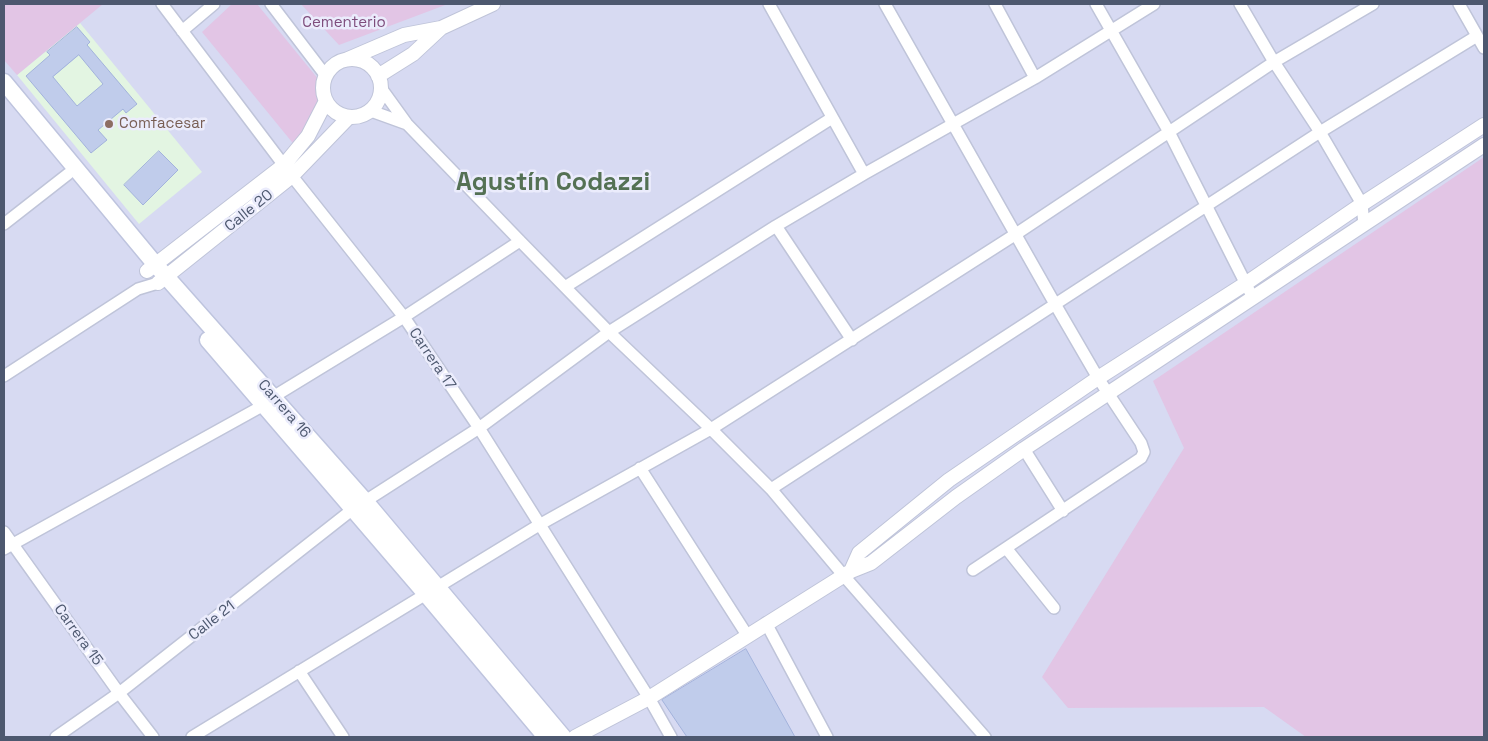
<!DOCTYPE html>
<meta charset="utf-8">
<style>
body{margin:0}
#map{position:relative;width:1488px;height:741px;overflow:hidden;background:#e5e6f9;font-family:"Space Grotesk",sans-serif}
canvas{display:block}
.frame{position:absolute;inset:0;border:5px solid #4d586f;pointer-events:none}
</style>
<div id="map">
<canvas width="1488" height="741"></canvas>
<div class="frame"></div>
</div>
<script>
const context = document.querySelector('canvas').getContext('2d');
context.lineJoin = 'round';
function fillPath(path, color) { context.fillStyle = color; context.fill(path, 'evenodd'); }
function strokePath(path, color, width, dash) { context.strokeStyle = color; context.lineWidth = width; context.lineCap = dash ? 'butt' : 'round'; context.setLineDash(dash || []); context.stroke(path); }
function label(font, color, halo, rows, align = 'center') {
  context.font = font + ' "Space Grotesk",sans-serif'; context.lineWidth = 5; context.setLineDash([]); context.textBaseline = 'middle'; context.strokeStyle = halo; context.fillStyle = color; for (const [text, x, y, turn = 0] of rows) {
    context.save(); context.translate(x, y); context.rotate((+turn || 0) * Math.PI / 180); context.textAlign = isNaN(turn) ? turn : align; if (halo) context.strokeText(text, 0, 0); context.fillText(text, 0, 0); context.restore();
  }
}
fillPath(new Path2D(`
 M4 4H1484V737H4Z`), '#d7daf2');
fillPath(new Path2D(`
 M80 23 202 172 139 224 17 75Z`), '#e3f5e2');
fillPath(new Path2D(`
 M4 4H103L17 75 4 60Z
 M232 4H257L319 80 317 95 318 103 296 147 202 32Z
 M301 4H448L339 45Z
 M1484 157V737H1306L1264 707 1068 708 1042 677 1184 448 1153 381Z`), '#e2c5e5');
const building = new Path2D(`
 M77 27 90 42 87 45 137 104 126 113 123 109 98 130 107 140 91 153 26 76 50 55 47 52ZM79 55 103 84 77 106 53 77Z
 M159 151 178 170 143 205 124 185Z
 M746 649 795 737H687L662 700Z`);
fillPath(building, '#c0cceb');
strokePath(building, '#a3b3dc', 1);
const minor = new Path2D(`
 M162 4 292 176 404 317 479 428 649 698 671 737
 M271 4 326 76
 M769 4 864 174
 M885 4 1055 304 1098 378 1141 443 1144 452 1141 458 973 570
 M995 4 1035 78
 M1096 4 1169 132 1253 298
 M1240 4 1274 62 1320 132 1362 204 1364 225
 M1459 4 1484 48
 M182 31 214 4
 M381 88 407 124 520 241 609 332 711 429 771 489 844 576 985 737
 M371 111 407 124
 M4 224 68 174
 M776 226 852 340
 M565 287 832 118
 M4 376 138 289 158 283
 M1024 449 1063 511
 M640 468 747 635
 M771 489 1320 132 1477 36
 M4 532 119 693 153 737
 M1006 548 1054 608
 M4 549 264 405 273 397 404 317 520 241
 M766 623 827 737
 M299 671 343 737
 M56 737 119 693 353 509 479 428 609 332 776 226 864 174 1035 78 1154 4
 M192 737 539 525 711 429 1016 234 1274 62 1373 4`);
const tertiary = new Path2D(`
 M348 59 404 35 441 28 493 4
 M323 88a29 29 0 1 1 58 0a29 29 0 1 1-58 0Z
 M378 76 413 54 441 28
 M147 271 284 165 308 136 326 101
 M158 283 292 176 349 117
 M851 571 859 553 949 480 1098 378 1245 284 1362 204 1484 125
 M575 737 649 698 851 571 871 563 956 497 1024 449 1484 145`);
const secondary = new Path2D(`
 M4 82 155 264 365 501 563 737
 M208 340 426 594 546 737`);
strokePath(minor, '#bfc4d9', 14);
strokePath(tertiary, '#bfc4d9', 16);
strokePath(secondary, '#bec4de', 19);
strokePath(minor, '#fff', 11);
strokePath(tertiary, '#fff', 14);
strokePath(secondary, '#fff', 16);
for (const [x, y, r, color] of [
 [109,124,5,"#8d6e63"]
]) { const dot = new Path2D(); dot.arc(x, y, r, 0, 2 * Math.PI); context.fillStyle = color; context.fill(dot); strokePath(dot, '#ebecfc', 2); }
label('15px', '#7e4d7c', '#ebecfc', [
 ["Cementerio",344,23]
]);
label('15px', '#785e54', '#ebecfc', [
 ["Comfacesar",119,124]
], 'left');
label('15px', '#4d586f', '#ebecfc', [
 ["Calle 20",249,211,-39],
 ["Carrera 17",432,359,56],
 ["Carrera 16",284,409,49],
 ["Calle 21",212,621,-38],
 ["Carrera 15",78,635,54]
]);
label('bold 25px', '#547154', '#ebecfc', [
 ["Agustín Codazzi",553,183]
]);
</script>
